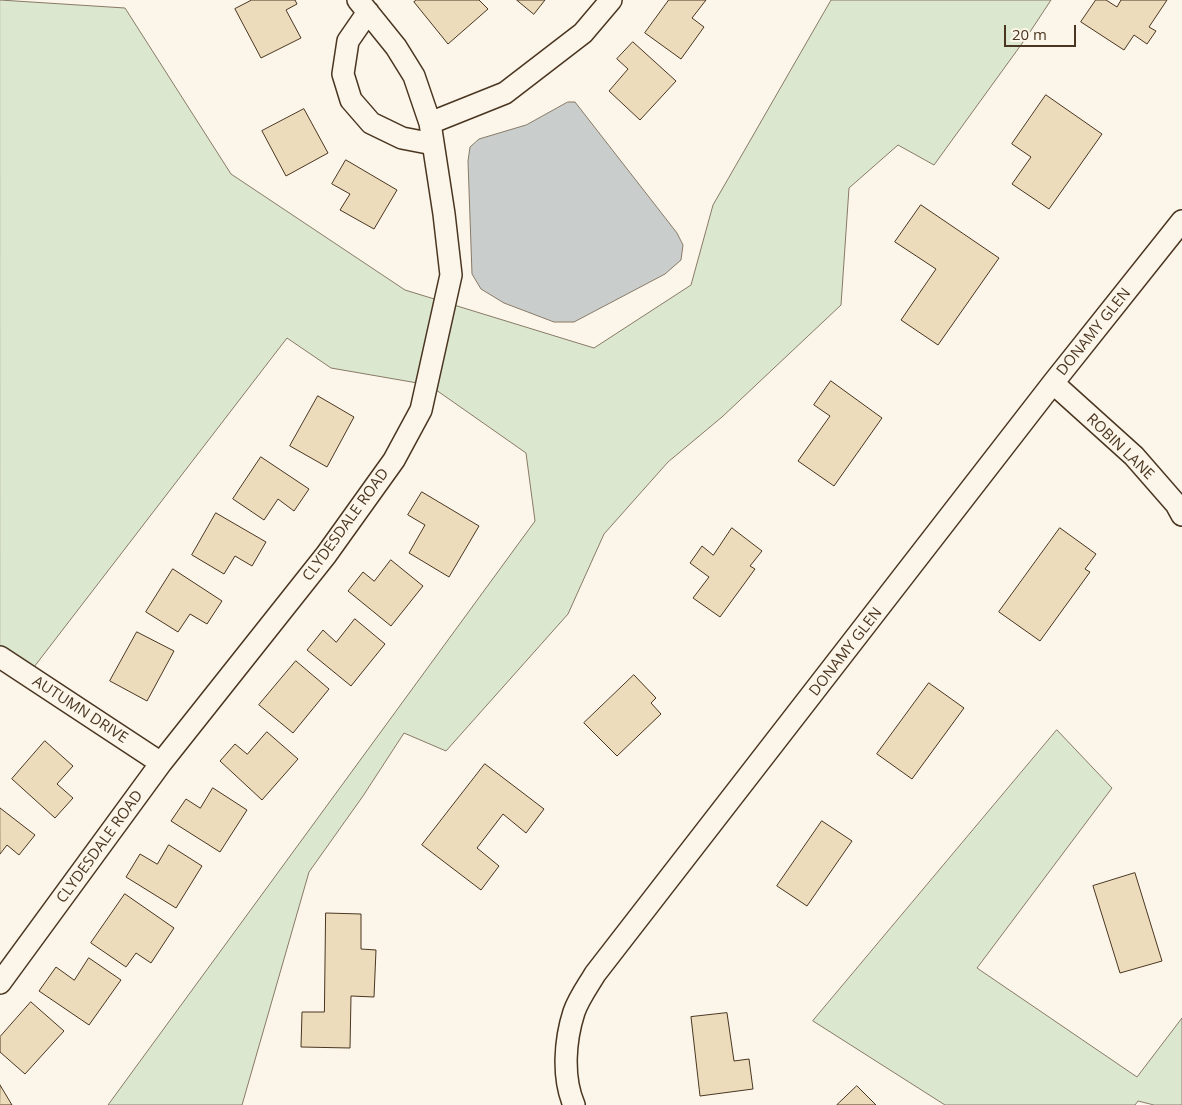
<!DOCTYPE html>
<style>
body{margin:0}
#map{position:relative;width:1182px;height:1105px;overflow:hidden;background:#fbf6e9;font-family:"Open Sans",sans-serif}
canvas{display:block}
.scale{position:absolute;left:1004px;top:25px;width:72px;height:22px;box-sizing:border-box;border:2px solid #4a3520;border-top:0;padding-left:6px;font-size:15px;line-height:18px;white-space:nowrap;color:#4a3520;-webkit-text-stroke:4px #fbf6e9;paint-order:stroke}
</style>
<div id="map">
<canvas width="1182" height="1105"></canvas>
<div class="scale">20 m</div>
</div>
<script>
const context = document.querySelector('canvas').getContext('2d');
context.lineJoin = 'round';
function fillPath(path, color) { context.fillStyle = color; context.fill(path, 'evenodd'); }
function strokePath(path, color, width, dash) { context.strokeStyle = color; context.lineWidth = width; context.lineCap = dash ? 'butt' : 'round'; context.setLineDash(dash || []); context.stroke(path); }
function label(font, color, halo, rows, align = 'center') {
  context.font = font + ' "Open Sans",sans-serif'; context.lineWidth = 4; context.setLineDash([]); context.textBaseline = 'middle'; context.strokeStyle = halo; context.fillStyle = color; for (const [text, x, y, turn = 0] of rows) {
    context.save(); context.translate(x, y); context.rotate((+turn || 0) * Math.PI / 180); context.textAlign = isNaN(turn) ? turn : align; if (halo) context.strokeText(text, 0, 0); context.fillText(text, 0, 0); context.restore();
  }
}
const green = new Path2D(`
 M0 0 125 8 231 174 405 290 594 348 691 285 713 205 831 0H1051L1026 38 934 165 898 145 849 188 841 305 722 417 668 462 604 534 568 614 446 751 404 733 363 796 309 872 242 1105H108L535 521 526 453 429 385 331 368 287 338 34 667 0 648Z
 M1057 730 1112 788 977 968 1137 1077 1182 1018V1105H1154L1138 1101 1135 1105H945L813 1021Z`);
fillPath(green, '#dce7d0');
strokePath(green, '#887966', 1);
const water = new Path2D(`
 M568 102H575L677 233 683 245 681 260 665 274 574 322H554L504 303 481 289 472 274 468 161 470 147 479 139 526 125Z`);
fillPath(water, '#c9cecd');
strokePath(water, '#887966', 1);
const building = new Path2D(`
 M252 0H295L297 4 286 10 301 38 261 58 235 9Z
 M417 0H479L488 9 448 44 414 2Z
 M517 0H545L534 14Z
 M669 0H706L692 18 704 27 681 59 645 33Z
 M1096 0H1106L1117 7 1121 0H1167L1149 27 1156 31 1147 44 1134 35 1124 50 1081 22Z
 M633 42 676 81 640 120 609 91 628 69 617 59Z
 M1046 95 1102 134 1049 209 1012 184 1031 157 1012 144Z
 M304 109 328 153 286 176 262 131Z
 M346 160 397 190 374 229 340 210 350 194 332 184Z
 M921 205 999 258 938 345 901 320 936 269 895 242Z
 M831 381 882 418 834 486 798 461 830 416 814 405Z
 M318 396 354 417 327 467 290 446Z
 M261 457 309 489 294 511 278 499 264 520 233 499Z
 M422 492 479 526 449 577 409 553 425 525 408 515Z
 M216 513 266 542 252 566 235 556 224 574 192 555Z
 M732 528 762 551 750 566 755 569 720 617 693 598 709 577 690 563 702 546 713 555Z
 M1060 528 1096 554 1085 569 1090 572 1040 641 999 612Z
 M391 560 423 586 391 626 348 591 363 572 374 581Z
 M173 569 222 601 207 624 190 614 178 632 146 612Z
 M355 619 385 644 351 686 307 650 323 630 336 642Z
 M137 632 174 651 147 701 110 681Z
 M296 661 329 689 293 733 259 705Z
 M634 675 656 698 651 703 661 714 617 756 584 723Z
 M929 683 964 708 912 779 877 754Z
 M267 732 298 759 262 800 220 761 235 744 247 754Z
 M45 741 73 766 57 784 73 798 55 818 12 779Z
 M485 764 544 809 526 833 503 814 477 848 499 866 481 890 422 845Z
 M213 788 247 810 220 852 171 821 186 799 200 808Z
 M0 808 35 835 19 855 7 845 0 854Z
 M822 821 852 841 807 906 777 886Z
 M169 845 202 866 176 908 126 877 140 854 157 864Z
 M1135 873 1162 961 1120 973 1093 886Z
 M125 894 174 928 151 963 136 953 126 967 91 943Z
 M326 913 361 914V949L376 950 374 997 351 996 350 1048 301 1047 302 1012H324Z
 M89 958 121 980 89 1025 39 991 56 967 74 980Z
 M31 1002 64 1031 25 1074 0 1052V1037Z
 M727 1013 734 1061 749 1059 753 1089 700 1096 691 1017Z
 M0 1085 12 1105H0Z
 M857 1086 876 1105H837Z`);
fillPath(building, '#ecdcbc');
strokePath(building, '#4a3520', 1);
const street = new Path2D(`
 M368 12 348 41 343 74 351 100 371 123 402 138 433 144
 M430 123 505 93 583 33 611 0
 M1053 383 1134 456 1176 504 1182 515
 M0 657 161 763
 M0 983 161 763 326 555 394 460 421 410 451 275 444 214 430 123 414 76 396 47 358 0
 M574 1105C562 1077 565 1040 574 1012 579 998 588 986 595 974L1053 383 1182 221`);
strokePath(street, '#4a3520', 24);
strokePath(street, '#fbf6e9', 21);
label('15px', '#4a3520', '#fbf6e9', [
 ["DONAMY GLEN",1094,332,-51],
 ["ROBIN LANE",1120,447,44],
 ["CLYDESDALE ROAD",346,525,-54],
 ["DONAMY GLEN",846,652,-52],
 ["AUTUMN DRIVE",80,710,33],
 ["CLYDESDALE ROAD",100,847,-54]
]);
</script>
